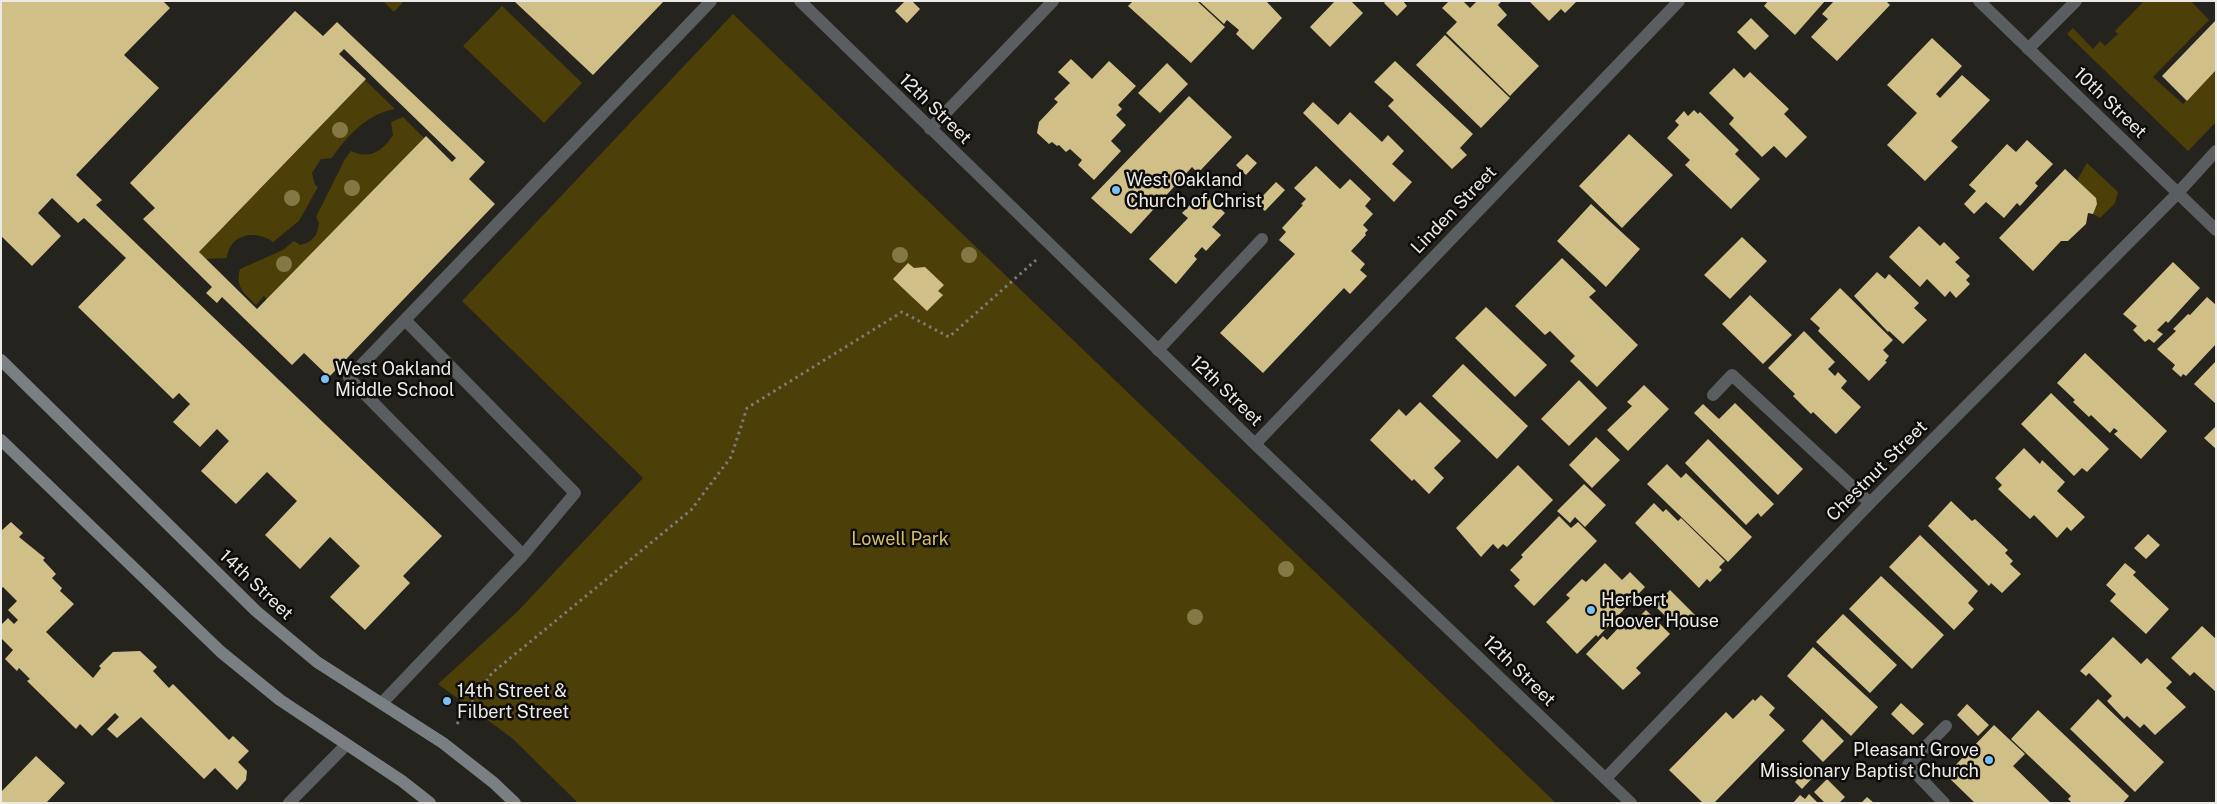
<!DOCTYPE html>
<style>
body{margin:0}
#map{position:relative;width:2217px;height:804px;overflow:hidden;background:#25231d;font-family:"Public Sans",sans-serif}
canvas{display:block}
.frame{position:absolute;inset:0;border:2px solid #ebeae6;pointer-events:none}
</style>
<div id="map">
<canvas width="2217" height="804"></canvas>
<div class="frame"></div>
</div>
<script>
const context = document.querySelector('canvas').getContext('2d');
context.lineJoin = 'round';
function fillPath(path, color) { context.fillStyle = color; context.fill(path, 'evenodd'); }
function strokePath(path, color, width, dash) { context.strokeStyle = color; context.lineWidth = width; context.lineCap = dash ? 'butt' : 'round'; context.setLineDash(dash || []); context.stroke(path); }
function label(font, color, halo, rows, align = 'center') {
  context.font = font + ' "Public Sans",sans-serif'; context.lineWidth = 5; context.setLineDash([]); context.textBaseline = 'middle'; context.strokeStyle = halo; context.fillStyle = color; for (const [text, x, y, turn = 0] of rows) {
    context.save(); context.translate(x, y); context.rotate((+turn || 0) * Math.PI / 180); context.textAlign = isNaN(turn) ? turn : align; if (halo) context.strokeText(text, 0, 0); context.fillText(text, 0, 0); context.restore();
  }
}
fillPath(new Path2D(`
 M383 1H404L394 12Z
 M2144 1H2191L2209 20 2153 77 2183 104 2214 72 2216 74V122L2188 151 2067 34 2073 28 2093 49 2100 41 2105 46 2118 34 2115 31Z
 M502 6 582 83 544 123 463 46Z
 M733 14 1556 803H578L512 738 438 684 517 612 643 478 462 301Z
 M365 80 395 109C368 113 346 137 332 158L321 159 312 173 315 185 318 187 299 221 273 242C256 229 229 234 227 258L206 259 199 252Z
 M403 117 424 138 267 299 264 296 256 305C244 293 235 287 240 269L283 250 294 241 300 245C312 242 318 236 319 223L316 217 345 159 351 151C369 160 383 151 393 135L391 122Z
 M2087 163 2118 192 2115 203 2100 218 2093 214 2077 180Z`), '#4c3f07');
fillPath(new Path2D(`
 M1 1H163L170 8 124 55 159 88 76 175 102 200 96 205 442 536 403 576 410 583 365 630 330 597 360 566 330 537 300 569 265 535 297 501 267 472 236 504 201 471 229 441 217 429 200 447 173 422 190 404 179 393 173 399 78 307 126 258 84 218 78 223 52 198 38 213 61 236 32 266 1 236Z
 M514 1H664L593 75Z
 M905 1H912L920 9 907 23 895 11Z
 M1133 1H1197L1225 27 1191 63 1128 6Z
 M1199 1H1266L1282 18 1253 50 1236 34 1239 30 1227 20 1224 24Z
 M1335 1H1351L1363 13 1330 47 1310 27Z
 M1386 1H1403L1407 6 1397 16 1384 3Z
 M1449 1H1463L1470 8 1477 1H1502L1498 5 1507 15 1497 25 1539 66 1510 96 1446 33 1457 22 1442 8Z
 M1529 1H1577L1565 13 1561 9 1549 21Z
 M1768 1H1825L1795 35 1764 6Z
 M1834 1H1886L1890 5 1837 61 1811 37 1828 19 1822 14Z
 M295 11 323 36 337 22 485 162 469 179 495 204 329 377 304 353 292 365 222 297 217 303 206 293 212 287 143 219 155 208 130 183ZM344 49 456 158 452 162 426 136 257 309 199 252 366 79 339 54Z
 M1751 18 1769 36 1755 50 1737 32Z
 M2216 20V70L2187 101 2162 76Z
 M1445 35 1510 98 1481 128 1416 65Z
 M1932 38 1962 66 1936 94 1940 98 1962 75 1990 100 1951 141 1958 147 1925 181 1887 145 1917 113 1887 85Z
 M1071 59 1092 79 1109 61 1136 86 1118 105 1122 109 1116 115 1126 125 1111 141 1121 151 1094 180 1078 165 1082 160 1070 149 1066 152 1059 145 1057 146 1052 142 1049 144 1037 133 1039 122 1058 102 1054 99 1070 83 1058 72Z
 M1395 61 1473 134 1460 148 1467 155 1452 169 1388 106 1394 100 1374 82Z
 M1167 63 1188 84 1160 113 1138 93Z
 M1734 68 1744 78 1750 72 1789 109 1784 114 1807 137 1786 158 1774 146 1762 157 1729 124 1734 118 1709 93Z
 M1189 96 1232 137 1198 173 1192 167 1131 234 1091 198Z
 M1313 102 1338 125 1350 112 1382 142 1388 135 1404 151 1392 164 1412 182 1394 202 1303 113Z
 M1694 110 1698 114 1700 112 1739 150 1735 154 1760 179 1731 209 1685 165 1690 160 1667 138 1679 125 1675 121 1684 111 1688 116Z
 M1629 134 1673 175 1622 228 1579 186Z
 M2027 140 2053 164 2035 183 2038 186 2020 206 2017 203 2004 218 1986 202 1974 214 1964 204 1976 191 1969 185 2007 144 2016 152Z
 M1247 154 1257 163 1246 175 1236 165Z
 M1316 166 1340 189 1350 179 1371 199 1365 206 1373 214 1363 225 1368 230 1365 233 1366 235 1351 251 1365 264 1360 270 1367 276 1350 294 1344 288 1263 373 1220 333 1295 254 1279 240 1286 232 1282 228 1303 205 1301 204 1306 199 1294 188Z
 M2065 169 2096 198 2097 204 2093 214 2088 213 2086 224 2068 241H2061L2033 271 1999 238Z
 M1276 182 1285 190 1265 211 1256 203Z
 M1203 192 1225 213 1212 227 1221 235 1206 251 1202 247 1194 256 1197 259 1176 284 1149 259 1188 218 1182 213Z
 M1591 204 1640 249 1606 287 1557 241Z
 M1919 226 1940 246 1944 242 1960 258 1955 262 1970 276 1966 280 1970 284 1956 298 1950 291 1945 297 1927 279 1920 287 1889 257Z
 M1742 237 1767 261 1730 299 1704 275Z
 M1562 258 1596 291 1589 297 1638 345 1597 387 1570 361 1575 356 1550 331 1545 335 1515 306Z
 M2173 262 2200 288 2168 323 2166 321 2157 330 2163 334 2154 343 2149 339 2145 342 2133 330 2137 326 2123 314Z
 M908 263 914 268 925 267 944 285 938 291 943 295 927 311 893 279Z
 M1877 272 1885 279 1889 274 1919 303 1914 308 1927 320 1903 344 1889 331 1888 332 1854 296Z
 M1840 288 1893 340 1883 350 1889 356 1885 361 1887 362 1869 381 1818 331 1820 328 1810 319Z
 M1750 295 1792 335 1763 364 1722 324Z
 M2207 297 2216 305V344L2186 376 2183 374 2181 377 2172 369 2175 365 2157 349 2176 331 2173 329 2188 314 2190 315Z
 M1486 307 1547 365 1515 397 1455 338Z
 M1804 331 1835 362 1828 369 1835 376 1838 372 1847 381 1841 388 1861 407 1836 434 1813 412 1811 414 1793 396 1795 394 1768 368Z
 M2085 353 2167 431 2141 459 2114 434 2118 431 2114 428 2110 433 2091 415 2089 417 2073 402 2075 400 2057 383Z
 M2216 361V404L2194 384Z
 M1463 364 1528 426 1497 459 1432 396Z
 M1579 380 1607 408 1569 446 1541 419Z
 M1644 385 1669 409 1628 451 1607 430 1632 406 1627 402Z
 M2051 393 2109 449 2087 472 2082 468 2074 476 2021 424Z
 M1420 402 1461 441 1434 468 1444 478 1429 494 1414 479 1412 481 1370 440 1399 409 1406 416Z
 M1735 403 1803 469 1778 495 1694 413 1703 404 1719 419Z
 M2216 426V449L2204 438Z
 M1596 437 1620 460 1592 488 1569 465Z
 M1708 439 1774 504 1761 517 1758 513 1746 525 1685 463Z
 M2024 448 2040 464 2042 460 2065 482 2057 491 2085 517 2071 531 2067 527 2057 538 2034 515 2030 519 1998 489 2002 485 1995 478Z
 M1667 464 1681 478 1686 473 1752 537 1728 562 1647 484Z
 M1518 465 1553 500 1507 547 1503 544 1498 549 1493 544 1481 557 1456 528Z
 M1584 484 1606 505 1585 527 1575 517 1570 523 1557 511Z
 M1951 501 1972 521 1975 519 2008 550 2005 553 2013 561 2010 564 2021 574 2002 593 1991 583 1989 586 1928 526Z
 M1654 503 1663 512 1666 509 1678 521 1681 518 1725 561 1719 567 1722 570 1710 582 1707 579 1699 588 1635 523Z
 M1559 516 1571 528 1578 522 1597 541 1534 606 1514 586 1520 580 1510 570 1523 557 1521 555Z
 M11 522 23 533 19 537 45 558 43 560 56 574 52 578 62 588 60 591 74 604 46 632 93 678 101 668 99 666 113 652 140 651 157 667 153 671 169 688 173 684 229 740 233 736 249 751 238 762 247 771 246 780 237 790 215 768 204 779 141 717 117 738 107 729 119 717 115 713 92 736 80 724 76 729 27 681 30 679 19 668 17 671 5 659 13 650 1 638V625L8 618 14 624 18 620 8 610 17 601 3 587 1 589V531Z
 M2148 534 2160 545 2146 559 2134 548Z
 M1920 535 1978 591 1968 603 1974 609 1954 630 1889 567Z
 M1605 563 1622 580 1630 572 1645 587 1598 637 1596 635 1577 654 1546 622 1570 598 1566 595 1582 579 1586 582Z
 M2125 563 2136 572 2133 575 2169 609 2146 634 2110 601 2116 594 2106 585Z
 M1881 576 1944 635 1912 669 1849 609Z
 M1670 590 1695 615 1680 630 1655 606Z
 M1646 610 1670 634 1636 668 1641 673 1623 690 1586 654 1603 636 1607 640 1621 625 1626 630Z
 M1843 614 1897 665 1870 693 1816 642Z
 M2202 626 2216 639V692L2194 672 2190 676 2171 658Z
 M2113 637 2141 664 2147 658 2172 682 2166 688 2186 707 2155 735 2144 724 2140 728 2127 716 2124 719 2107 701 2112 696 2089 673 2086 676 2080 671Z
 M1813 647 1878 707 1851 736 1787 676Z
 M1761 695 1775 708 1769 715 1785 730 1714 803H1703L1669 770 1726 712 1733 719 1753 699 1755 701Z
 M2098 699 2164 762 2135 792 2070 729Z
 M1901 703 1924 724 1913 735 1891 714Z
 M1967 704 1989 725 1978 736 1957 715Z
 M2038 710 2129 796 2123 803H2072L2068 799 2071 796 2011 739Z
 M1822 719 1844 741 1823 762 1802 741Z
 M1994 725 2025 754 2013 766 2051 803H1975L1946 775Z
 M36 756 65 783 46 803H1V792Z
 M1811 765 1818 772 1802 789 1795 782Z
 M1827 779 1845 797 1839 803H1825L1814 792Z
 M1809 794 1818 803H1793L1800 795 1805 799Z
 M1867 797 1874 803H1861Z`), '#d0c087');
strokePath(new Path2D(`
 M457 724 492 673 691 510 731 457 747 408 902 312 949 337 1036 260`), '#7e7c77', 3, [2.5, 4]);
strokePath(new Path2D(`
 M2028 49 2076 1
 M2177 194 2216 151
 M1158 350 1262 239
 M1713 395 1732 375 1870 503
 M523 555 349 378 711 1
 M382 703 523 555 575 493 405 320
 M1944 803 1908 765 1946 726`), '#5b5e60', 12);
strokePath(new Path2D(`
 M800 1 1255 444 1631 803
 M1979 1 2216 230
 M930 129 1053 1
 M1255 444 1679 1
 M1606 778 1870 503 2177 194
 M289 803 346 745`), '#5b5e60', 12);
strokePath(new Path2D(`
 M1 360 256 611 317 662 443 743 494 783 515 803
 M1 440 221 652 280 700 402 781 430 803`), '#7a7f83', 12);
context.fillStyle = '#857847';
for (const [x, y] of [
 [340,130],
 [352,188],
 [292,198],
 [900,255],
 [969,255],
 [284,264],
 [1286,569],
 [1195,617]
]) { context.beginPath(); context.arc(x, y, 8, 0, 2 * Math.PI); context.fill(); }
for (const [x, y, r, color] of [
 [1116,190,5,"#79bff8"],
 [325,379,5,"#79bff8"],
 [1591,610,5,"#79bff8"],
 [447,701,5,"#79bff8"],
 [1989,760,5,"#79bff8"]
]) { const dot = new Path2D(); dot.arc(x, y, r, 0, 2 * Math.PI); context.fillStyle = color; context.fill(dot); strokePath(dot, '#0d0c0a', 2); }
label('18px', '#ebeae6', '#0d0c0a', [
 ["10th Street",2110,103,44],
 ["12th Street",935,109,44],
 ["Linden Street",1454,210,-46],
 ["12th Street",1226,391,44],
 ["Chestnut Street",1877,471,-45],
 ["14th Street",256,585,43],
 ["12th Street",1519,671,44]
]);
label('18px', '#ebeae6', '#0d0c0a', [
 ["West Oakland",1126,180],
 ["Church of Christ",1126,201],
 ["West Oakland",335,369],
 ["Middle School",335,390],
 ["Herbert",1601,600],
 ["Hoover House",1601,621],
 ["14th Street &",457,691],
 ["Filbert Street",457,712],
 ["Pleasant Grove",1979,750,"right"],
 ["Missionary Baptist Church",1979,771,"right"]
], 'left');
label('18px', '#d4be6a', '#0d0c0a', [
 ["Lowell Park",900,539]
]);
</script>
